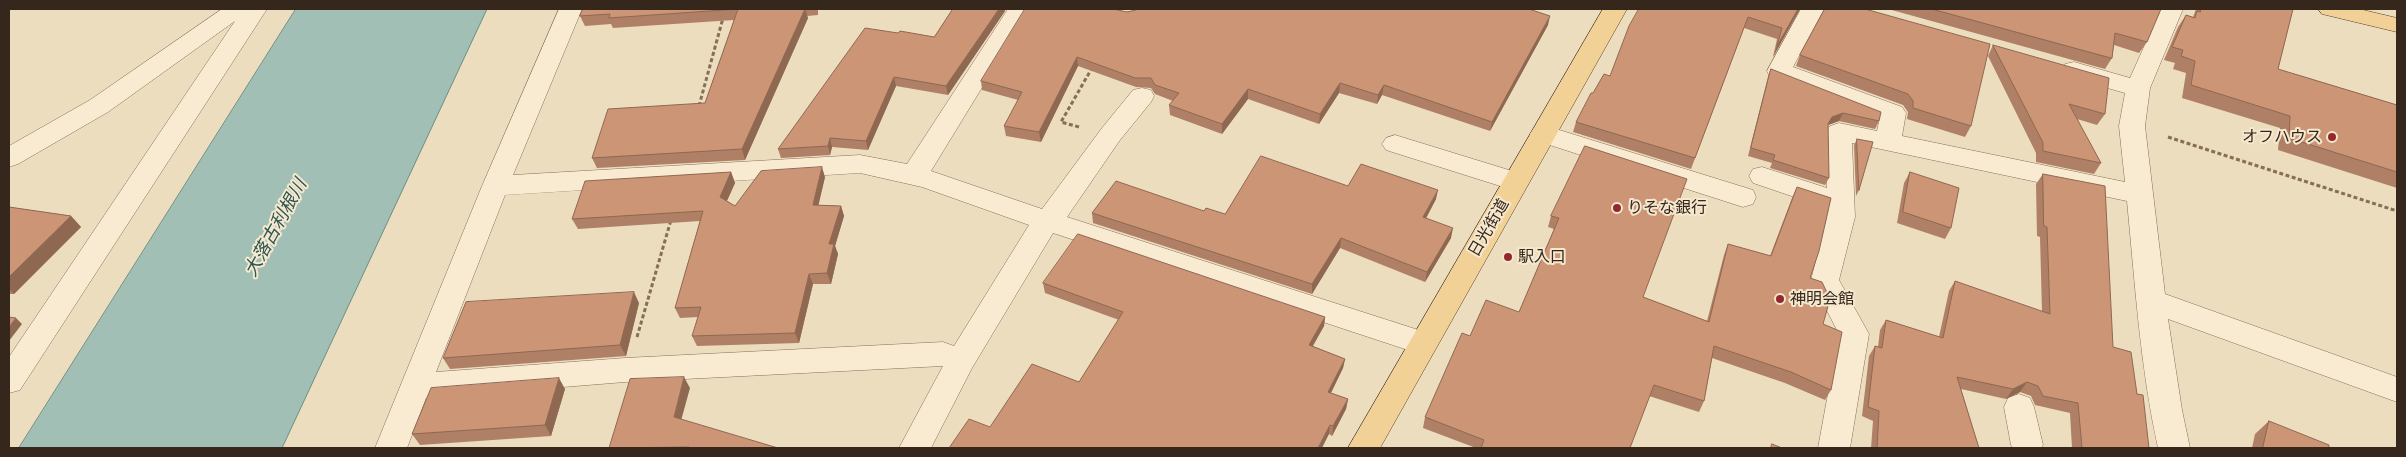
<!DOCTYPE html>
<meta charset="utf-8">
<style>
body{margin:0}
#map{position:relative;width:2406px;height:457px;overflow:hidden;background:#edddbf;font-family:Lora,serif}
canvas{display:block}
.frame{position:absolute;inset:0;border:10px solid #36271c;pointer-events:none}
</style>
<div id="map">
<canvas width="2406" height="457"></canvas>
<div class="frame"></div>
</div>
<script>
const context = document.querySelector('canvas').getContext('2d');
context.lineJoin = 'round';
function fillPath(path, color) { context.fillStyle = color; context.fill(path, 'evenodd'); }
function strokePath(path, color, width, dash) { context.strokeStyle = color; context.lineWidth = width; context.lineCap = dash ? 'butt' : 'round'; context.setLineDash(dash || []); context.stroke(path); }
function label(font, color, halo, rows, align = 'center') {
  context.font = font + ' Lora,"Noto Sans JP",serif'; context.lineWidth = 4; context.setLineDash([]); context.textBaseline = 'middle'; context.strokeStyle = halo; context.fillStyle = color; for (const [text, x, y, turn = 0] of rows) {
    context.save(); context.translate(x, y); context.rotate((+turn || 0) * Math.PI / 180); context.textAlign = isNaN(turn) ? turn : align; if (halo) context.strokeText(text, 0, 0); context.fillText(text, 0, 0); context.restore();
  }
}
const water = new Path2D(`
 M296 9H487L282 448H19Z`);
fillPath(water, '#a2bfb5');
strokePath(water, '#6a8d83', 1);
const minor = new Path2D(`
 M222 9H267L20 390 9 393V357L235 21 108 112 18 164 9 167V146L90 100Z
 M559 9H582L513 175 860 155 907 164 1008 9H1030L931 171 1042 209 1102 128 1133 90 1142 88 1151 90 1154 96 1151 102 1120 140 1067 217 1434 335 1438 343 1434 351 1423 355 1053 233 972 368 931 448H899L943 366 625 382 426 398 407 448H375L482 186ZM860 173 922 187 1029 225 954 346 943 342 625 358 436 372 505 195Z
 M1801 9H1824L1793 67 1902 107 1906 113 1902 136 2125 182 2119 126 2125 93 2065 76 2062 70 2065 64 2074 62 2130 78 2161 9H2183L2150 88 2145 126 2165 294 2397 377V402L2168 319 2182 410 2190 448H2158C2140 367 2135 283 2127 201L1852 143 1855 217 1839 280 1869 334 1850 448H1818L1839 334 1811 280 1827 217V208L1753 183 1749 176 1753 169 1762 167 1827 188 1826 132 1830 126 1839 123 1877 131 1880 117 1770 77 1767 71Z
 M1543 125 1753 190 1756 197 1753 204 1743 207 1534 140 1530 134 1534 128Z
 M1395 135 1525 175 1529 182 1525 189 1516 191 1386 150 1382 144 1386 138Z
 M2019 394 2030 398 2034 407 2043 445 2041 448H2013L2011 445 2004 407 2008 398Z`);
const major = new Path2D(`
 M1603 9H1627L1380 448H1348Z
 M2318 9H2359L2397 18V32L2322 14Z`);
strokePath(minor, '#866e58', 1);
strokePath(major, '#533d2c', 1);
strokePath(new Path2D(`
 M1127 15 1131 9
 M699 106 723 18
 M1079 127 1061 122 1092 68
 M2168 137 2397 211
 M637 337 671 220`), '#866e58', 3, [4, 2.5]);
fillPath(minor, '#f8ebd2');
fillPath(major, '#f1d196');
fillPath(new Path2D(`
 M583 9H818V15L807 16 808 18 745 160 597 168 592 158 705 103 734 20 613 28 611 24 585 26 580 16Z
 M953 9H1004L1005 11 948 95 896 86 868 150 832 147 830 155 781 158 778 149 898 33 934 37Z
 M1639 9H1800L1773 57 1777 39 1744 28 1691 169 1573 132 1576 122 1593 93 1610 76Z
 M1825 9 1971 126 1965 137 1907 119 1908 112 1903 105 1796 66 1800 55Z
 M1888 9H2161L2147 42 2139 53 2114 45 2112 58 2105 69Z
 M2196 9H2293L2278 69 2397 105V188L2278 150 2280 128 2182 98 2186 73 2173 69 2175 63 2164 60 2178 27 2186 15 2193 17Z
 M1127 12 1548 25 1490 131 1382 95 1377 104 1339 93 1319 124 1248 99 1222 134 1170 115 1169 105 1173 101 1155 94 1151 88 1136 87 1078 66 1041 142 1006 136 1004 126 1018 100 982 90 981 81Z
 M1993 45 2105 114 2097 125 2077 119 2101 163 2094 174 2036 162V153L1988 56Z
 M1771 69 1879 121 1875 129 1839 121 1828 125 1829 178 1825 185 1770 168 1772 163 1748 156 1768 77Z
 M1857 139 1859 190 1856 196 1854 145Z
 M1585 146 1643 297 1707 321 1724 255 1728 244 1770 256 1792 198 1797 187 1810 278 1823 324 1831 390 1825 400 1785 383 1712 358 1704 401 1699 412 1649 396 1630 448H1476L1423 428 1425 417 1470 336 1519 312 1554 229 1548 227 1551 216Z
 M731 172 735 183 727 201 735 206 825 177 818 205 841 206 844 216 835 246 838 254 831 284H813L799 343 697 346 692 336 698 317 680 318 675 308 700 221 578 229 572 219Z
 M1910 172 1951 228 1945 239 1897 223 1904 183Z
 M2043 174 2113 347 2137 394 2149 448H2072L2070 413 2035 405 2031 396 2020 392 2006 399 1961 389 1979 448H1871L1873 421 1862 416 1869 356 1875 346 1878 347 1880 330 1886 320 1939 337 1949 291 1955 281 2042 312 2040 237 2037 236 2036 184Z
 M1348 186 1436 199 1426 218 1451 238 1425 282 1340 248 1312 294 1093 223 1092 213 1204 211 1225 214Z
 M9 207 71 216 81 227 14 294H9Z
 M1043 283 1325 317 1324 326 1313 346 1345 359 1343 368 1331 393 1348 399 1346 409 1332 436 1329 434 949 448 990 427 1079 382 1119 320 1045 293Z
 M639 303 626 356 450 369 443 358Z
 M565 389 551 436 420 445 412 434Z
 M2269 421 2329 448H2252L2255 434Z`), '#af8065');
fillPath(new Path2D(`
 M805 9 808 18 745 160 742 149Z
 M999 9H1004L1005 11 948 95 946 86Z
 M1798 9H1800L1773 57 1777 46Z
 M1550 16 1548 25 1490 131 1492 122Z
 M1077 57 1078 66 1041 142 1039 132Z
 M894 77 896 86 868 150 866 141Z
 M1340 83 1339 93 1319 124 1320 114Z
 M1384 85 1382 95 1377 104 1378 95Z
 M1248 89V99L1222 134V124Z
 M1843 113 1839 121 1828 125 1824 132 1832 117Z
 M830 138 832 147 830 155 828 146Z
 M822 167 825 177 816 216 813 205Z
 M731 172 735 183 724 207 720 197Z
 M1438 190 1436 199 1422 226 1423 217Z
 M841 206 844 216 835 246 838 254 831 284 827 273 829 244Z
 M71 216 81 227 14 294 9 289V277Z
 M1453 228 1451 238 1425 282 1427 272Z
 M1341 238 1340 248 1312 294V284Z
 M809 274 813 284 799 343 795 333Z
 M634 292 639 303 626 356 620 345Z
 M1325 317 1324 326 1308 354 1309 345Z
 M16 318 22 324 9 341V327Z
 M1345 359 1343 368 1327 401 1328 392Z
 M684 377 690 388 679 428 674 417Z
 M559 378 565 389 551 436 545 425Z
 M2027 382 2020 392 2006 399 2013 389Z
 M1348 399 1346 409 1332 436 1333 426Z
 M1330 425 1329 434 1322 448H1318Z`), '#8f6852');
const building = new Path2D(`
 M583 9H805L742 149 592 158 608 109 705 103 738 9 609 18 610 14 580 16Z
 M953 9H999L946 86 894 77 866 141 830 138 828 146 778 149 865 28 898 33 900 31 934 37Z
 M1025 9H1113L1127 12 1136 10 1137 9H1529L1550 16 1492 122 1384 85 1378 95 1340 83 1320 114 1248 89 1222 124 1169 105 1179 93 1155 85 1151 78H1135L1077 57 1039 132 1004 126 1022 92 981 81Z
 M1639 9H1798L1777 46 1782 28 1748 17 1695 158 1576 122 1591 93H1593L1604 74 1610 76 1629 26Z
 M1825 9H1865L1990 44 1971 126 1913 108V101L1908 94 1800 55Z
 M1932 9H2161L2147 42 2115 33 2112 58Z
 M2201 9H2293L2278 69 2397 105V172L2289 138 2290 116 2191 85 2195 61 2181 56 2183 50 2172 47 2186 15 2195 18 2197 11 2200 12Z
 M1993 45 2109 78 2105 114 2069 104 2101 163 2043 151V143Z
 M1771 69 1881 112 1879 121 1843 113 1832 117 1828 124 1829 178 1773 160 1775 155 1751 148Z
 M1857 139 1873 142 1859 190Z
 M1585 146 1687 179 1643 297 1709 322 1728 244 1771 256 1797 187 1831 198 1819 251 1810 278 1822 282 1830 299 1823 324 1842 332 1831 390 1791 372 1714 346 1704 401 1654 385 1630 448H1481L1484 440 1425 417 1462 333 1470 336 1486 300 1519 312 1559 218 1551 216Z
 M1261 156 1348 186 1361 164 1438 190 1423 217 1453 228 1427 272 1341 238 1312 284 1092 213 1116 181 1204 211 1206 208 1225 214Z
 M822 167 813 205 841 206 829 244H834L827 273 809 274 795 333 692 336 701 307 675 308 703 211 572 219 585 181 731 172 720 197 735 206 761 171Z
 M1910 172 1959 188 1951 228 1903 212Z
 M2043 174 2105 186 2113 347 2131 352 2137 394 2143 395 2149 448H2082L2078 403 2043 396 2038 386 2027 382 2013 389 1957 377 1979 448H1877L1879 411 1868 407 1875 346 1882 348 1886 320 1943 338 1955 281 2050 314 2047 227 2044 226Z
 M9 207 71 216 9 277Z
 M1078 234 1325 317 1309 345 1345 359 1328 392 1348 399 1333 426 1330 425 1318 448H949L969 419 990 427 1032 364 1079 382 1123 312 1043 283Z
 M634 292 620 345 443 358 466 302Z
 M9 317 16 318 9 327Z
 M684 377 674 417 778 448H688L689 447 609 448 630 379Z
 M559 378 545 425 412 434 431 388Z
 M2269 421 2329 445V448H2263Z
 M1772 444 1782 448H1771Z`);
fillPath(building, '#cc9575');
strokePath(building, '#8f6852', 1);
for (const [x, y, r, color] of [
 [2332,137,5,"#95282e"],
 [1617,208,5,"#95282e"],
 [1508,257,5,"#95282e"],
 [1780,299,5,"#95282e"]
]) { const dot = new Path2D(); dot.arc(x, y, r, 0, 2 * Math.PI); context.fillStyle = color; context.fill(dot); strokePath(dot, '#f5e8cf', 2); }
label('16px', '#36271c', '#f5e8cf', [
 ["オフハウス",2322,137,"right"],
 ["りそな銀行",1627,208],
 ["駅入口",1518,257],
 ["神明会館",1790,299]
], 'left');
label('16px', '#36271c', '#f5e8cf', [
 ["日光街道",1489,228,-60]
]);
label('italic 18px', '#2b5551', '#f5e8cf', [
 ["大落古利根川",276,228,-61]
]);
</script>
